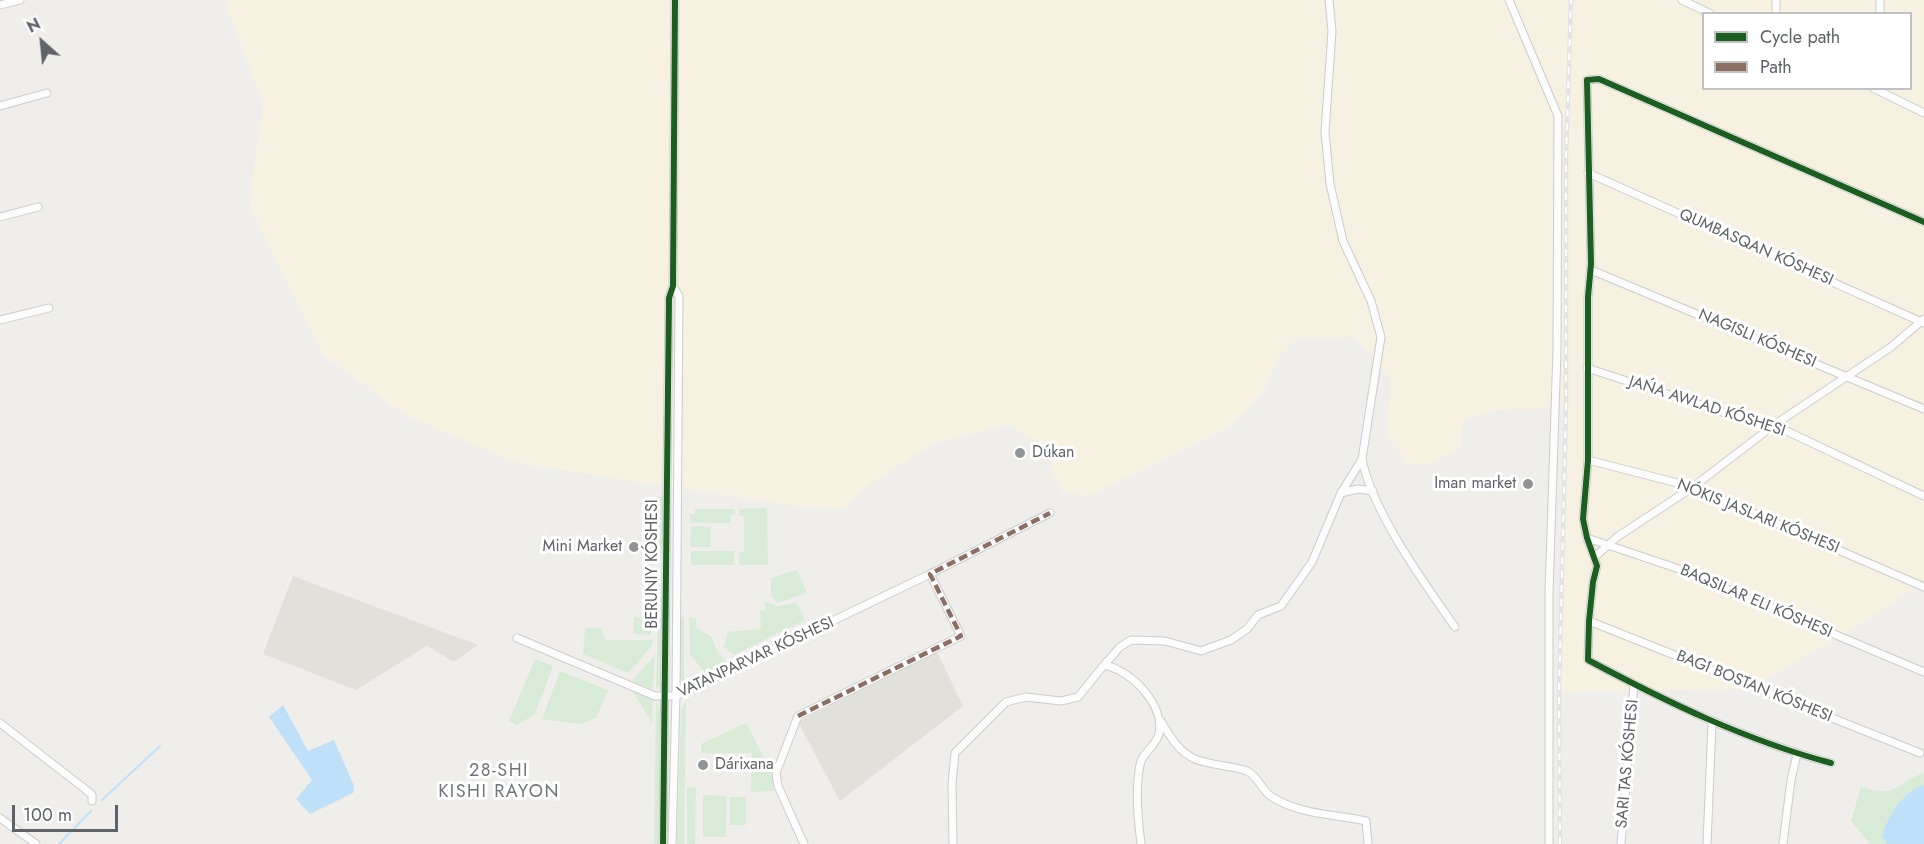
<!DOCTYPE html>
<meta charset="utf-8">
<style>
body{margin:0}
#map{position:relative;width:1924px;height:844px;overflow:hidden;background:#efeeea;font-family:Jost,sans-serif}
canvas{display:block}
.legend{position:absolute;left:1702px;top:12px;width:210px;height:78px;box-sizing:border-box;background:#fff;border:2px solid #bfc1c3;margin:0;padding:8px 10px;list-style:none;font-size:18px;color:#5f6368}
.legend li{display:flex;align-items:center;gap:12px;height:30px}
.legend b{width:30px;border:2px solid #bfc1c3}
.north{position:absolute;left:12px;top:12px;width:60px;height:60px;-webkit-text-stroke:4px #fff;paint-order:stroke;rotate:333deg;font-size:16px;font-weight:700;line-height:24px;text-align:center;color:#5f6368}
.north::after{content:'';display:block;margin:auto;width:21px;height:27px;background:#5f6368;clip-path:polygon(50% 0,100% 100%,50% 72%,0 100%)}
.scale{position:absolute;left:12px;top:805px;width:106px;height:27px;box-sizing:border-box;border:3px solid #5f6368;border-top:0;padding-left:8px;font-size:18px;line-height:21px;white-space:nowrap;color:#5f6368;-webkit-text-stroke:4px #fff;paint-order:stroke}
</style>
<div id="map">
<canvas width="1924" height="844"></canvas>
<ul class="legend">
<li><b style="height:8px;background:#1b5e20"></b>Cycle path</li>
<li><b style="height:8px;background:#8d6e63"></b>Path</li>
</ul>
<div class="north">N</div>
<div class="scale">100 m</div>
</div>
<script>
const context = document.querySelector('canvas').getContext('2d');
context.lineJoin = 'round';
function fillPath(path, color) { context.fillStyle = color; context.fill(path, 'evenodd'); }
function strokePath(path, color, width, dash) { context.strokeStyle = color; context.lineWidth = width; context.lineCap = dash ? 'butt' : 'round'; context.setLineDash(dash || []); context.stroke(path); }
function label(font, color, halo, rows, align = 'center') {
  context.font = font + ' Jost,sans-serif'; context.lineWidth = 6; context.setLineDash([]); context.textBaseline = 'middle'; context.strokeStyle = halo; context.fillStyle = color; for (const [text, x, y, turn = 0] of rows) {
    context.save(); context.translate(x, y); context.rotate((+turn || 0) * Math.PI / 180); context.textAlign = isNaN(turn) ? turn : align; if (halo) context.strokeText(text, 0, 0); context.fillText(text, 0, 0); context.restore();
  }
}
fillPath(new Path2D(`
 M293 576 478 645 454 662 427 646 356 690 263 654Z
 M937 652 963 706 840 801 798 722Z`), '#e2e0da');
fillPath(new Path2D(`
 M657 496 664 498 665 554 657 552Z
 M767 508 768 565H739V553L744 552V516L739 515V509Z
 M695 509H735V514L730 515 731 523H691L690 514H695Z
 M691 526 711 527V547H690Z
 M691 551H734V565H691Z
 M797 570 807 593 777 603 771 596V578Z
 M764 601 777 606 797 603 805 620 734 655 724 647 728 632 761 629 760 611 766 610Z
 M634 617 651 618V635L633 634Z
 M680 617H684V684L680 678Z
 M658 618H663V682L656 689Z
 M689 618H696V628L711 636 718 653 727 662 705 673 690 654Z
 M585 628H601L606 640H653L652 646 628 673 583 654Z
 M655 655 653 689 632 681Z
 M535 659 553 666 535 714 517 725 509 721Z
 M560 671 608 690 596 718 580 724 542 719Z
 M632 690 653 699 652 723Z
 M686 700 684 844H677L681 710Z
 M656 702 663 712 661 844H654Z
 M746 723 777 783 773 791 751 792 752 753H701V744Z
 M1924 773V785C1902 792 1889 815 1883 836L1887 844H1870L1851 821 1861 787C1899 799 1893 784 1924 773Z
 M696 787 695 844H687V788Z
 M703 795 727 796 726 837H703Z
 M730 797H746V825H730Z`), '#d8ebd6');
fillPath(new Path2D(`
 M224 0H1924V583L1865 621 1749 689 1559 692 1566 407 1500 410 1463 419 1461 448 1431 463 1408 465 1388 437 1390 378 1355 337 1297 338 1277 359 1265 389 1229 427 1087 497 1063 492 1054 476 1048 445 1027 438 1010 424 934 443 869 485 844 508 800 507 517 463 403 414 323 355 249 205 263 104ZM1704 14H1910V88H1704Z`), '#f6f1e1');
fillPath(new Path2D(`
 M283 705 308 751 334 740 354 786 353 793 310 814 296 799 312 780 269 717Z
 M1924 785V844H1887L1882 836C1889 815 1902 792 1924 785Z`), '#bfe0f9');
strokePath(new Path2D(`
 M102 800 160 746
 M59 844 91 811`), '#bfe0f9', 2);
const street = new Path2D(`
 M1329 0 1332 31 1325 132 1330 184 1343 241 1371 301 1381 337 1362 459C1372 511 1424 583 1455 627
 M1509 0 1558 116 1557 350 1549 592V844
 M1682 0 1711 14
 M1880 0V14
 M0 5 20 0
 M1776 14V0
 M1873 88 1924 113
 M0 106 47 93
 M1588 173 1924 323
 M0 217 38 207
 M1591 270 1924 409
 M0 320 49 308
 M1587 368 1759 424 1774 425 1924 496
 M1588 460 1693 487 1924 587
 M1341 493 1358 489 1373 491
 M1587 538 1682 570 1924 672
 M1596 556 1617 537 1693 487 1774 425 1891 347 1924 319
 M1589 621 1920 753
 M517 638 655 696H676L926 576
 M1104 665 1120 647 1131 640 1165 641 1201 651 1231 640 1247 629 1258 615 1281 606 1312 562 1341 493 1361 461
 M1160 720C1169 734 1177 750 1193 758 1206 765 1230 765 1247 771 1258 776 1262 791 1272 797 1301 815 1334 814 1366 821L1368 844
 M0 723 85 789 92 795V801
 M1831 763C1745 740 1667 702 1588 660L1589 621 1593 582 1597 566 1587 538 1583 519 1588 460V297L1591 264 1587 80 1599 79 1924 222
 M0 818 36 844
 M663 844 669 298 673 286 675 0
 M672 844 676 696 679 296 673 286
 M804 844 778 786 776 773 798 716 961 636 930 574 1050 513
 M953 844 952 784 955 753 1006 702 1026 697 1061 701 1078 697 1104 665C1131 670 1165 705 1159 734 1156 746 1141 754 1140 765 1135 790 1138 819 1141 844
 M1621 844 1634 684
 M1707 844 1712 723
 M1783 844 1791 780 1797 754`);
strokePath(street, '#cbcccc', 9);
strokePath(street, '#fdfcfc', 7);
const rail = new Path2D(`
 M1560 844 1559 692 1566 407V159L1571 0`);
strokePath(rail, '#e4e4e4', 4.5);
strokePath(rail, '#fff', 2, [7]);
strokePath(new Path2D(`
 M798 716 961 636 930 574 1050 513`), '#8d6e63', 4.5, [9, 4.5]);
strokePath(new Path2D(`
 M1831 763C1745 740 1667 702 1588 660L1589 621 1593 582 1597 566 1587 538 1583 519 1588 460V297L1591 264 1587 80 1599 79 1924 222
 M663 844 669 298 673 286 675 0`), '#1b5e20', 6);
for (const [x, y, r, color] of [
 [1020,453,6,"#919496"],
 [1528,484,6,"#919496"],
 [634,547,6,"#919496"],
 [703,765,6,"#919496"]
]) { const dot = new Path2D(); dot.arc(x, y, r, 0, 2 * Math.PI); context.fillStyle = color; context.fill(dot); strokePath(dot, '#fff', 2); }
label('16px', '#5f6368', '#fff', [
 ["QUMBASQAN KÓSHESI",1756,248,24],
 ["NAǴISLI KÓSHESI",1757,339,23],
 ["JAŃA AWLAD KÓSHESI",1707,407,18],
 ["NÓKIS JASLARI KÓSHESI",1758,517,22],
 ["BERUNIY KÓSHESI",653,564,-90],
 ["BAQSILAR ELI KÓSHESI",1756,602,23],
 ["VATANPARVAR KÓSHESI",756,658,-25],
 ["BAǴI BOSTAN KÓSHESI",1754,687,22],
 ["SARI TAS KÓSHESI",1628,764,-85]
]);
label('16px', '#5f6368', '#fff', [
 ["Dúkan",1032,453],
 ["Iman market",1516,484,"right"],
 ["Mini Market",622,547,"right"],
 ["Dárixana",715,765]
], 'left');
context.letterSpacing = '1.5px';
label('18px', '#70757a', '#fff', [
 ["28-SHI",499,772],
 ["KISHI RAYON",499,793]
]);
context.letterSpacing = '0px';
</script>
